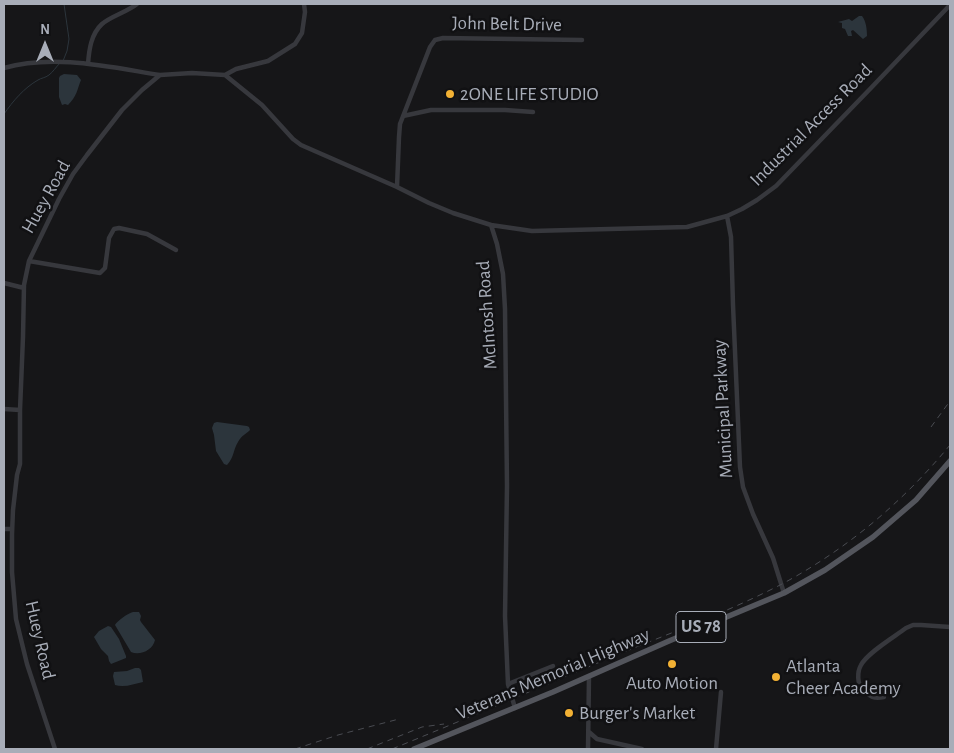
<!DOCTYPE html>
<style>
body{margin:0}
#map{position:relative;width:954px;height:753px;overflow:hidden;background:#161618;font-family:"Alegreya Sans",sans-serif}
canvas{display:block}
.frame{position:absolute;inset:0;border:5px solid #a8adb8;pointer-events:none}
.north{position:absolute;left:20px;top:20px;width:50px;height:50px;-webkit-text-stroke:4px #111113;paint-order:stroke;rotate:0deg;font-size:14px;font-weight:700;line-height:20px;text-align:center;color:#a8adb8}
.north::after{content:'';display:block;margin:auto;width:18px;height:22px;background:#a8adb8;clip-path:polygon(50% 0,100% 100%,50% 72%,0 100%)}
</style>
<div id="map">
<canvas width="954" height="753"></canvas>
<div class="frame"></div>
<div class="north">N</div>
</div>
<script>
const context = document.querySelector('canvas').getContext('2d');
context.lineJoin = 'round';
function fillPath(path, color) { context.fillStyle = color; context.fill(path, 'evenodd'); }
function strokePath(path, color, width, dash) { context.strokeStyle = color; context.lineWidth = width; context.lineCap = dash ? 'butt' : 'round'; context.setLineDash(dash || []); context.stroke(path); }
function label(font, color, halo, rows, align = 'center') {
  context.font = font + ' "Alegreya Sans",sans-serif'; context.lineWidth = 5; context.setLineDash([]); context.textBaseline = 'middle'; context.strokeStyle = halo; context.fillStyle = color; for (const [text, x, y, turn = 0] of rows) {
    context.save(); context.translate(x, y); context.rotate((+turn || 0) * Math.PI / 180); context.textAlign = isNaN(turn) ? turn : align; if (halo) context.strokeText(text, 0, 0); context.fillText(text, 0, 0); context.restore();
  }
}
fillPath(new Path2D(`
 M859 16H862C866 21 867 29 867 36L863 39 853 30 851 31 852 36H848L845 29 842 28V23L838 22 849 19 852 21Z
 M64 74 77 75 81 80C77 90 77 96 68 105L65 104 62 105 59 97V78L60 76Z
 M217 422 247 426 249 427 250 430C246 434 241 436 238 442 233 450 234 458 227 465L224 464 216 451 214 435 212 428 214 423Z
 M133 612H139L141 616 140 620 141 622 155 640C153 650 140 656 131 652L115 625C117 621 128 613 133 612Z
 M108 626 111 627 119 639 126 656V658L111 664 109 661 108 656 101 649 94 637 99 631Z
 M135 668H139L141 670 143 682C134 684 124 688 115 685L113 676 114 672 127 671Z`), '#2c353c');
strokePath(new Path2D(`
 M63 61 67 51 69 39 64 4
 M4 114C13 101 24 88 38 80 41 78 45 78 49 75 53 72 56 67 60 63`), '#2c353c', 1);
strokePath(new Path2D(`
 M88 64C89 50 91 34 102 24 111 16 127 12 137 4
 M4 68C54 54 109 67 160 75
 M225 75 262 105 293 139 301 145 397 187 429 203 453 213 491 225 497 244 503 274 505 309 507 486 505 616 508 684 515 708
 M403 116 431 110H505L533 112
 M397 187 399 137 400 124 430 47 435 40 443 38 582 40
 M727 216 731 237 733 305 740 467 743 487 753 514 773 558 784 593
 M491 225 532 231 687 227 727 216 742 209 757 200 776 186 870 89 950 5
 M29 261 100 273 105 268 109 238 114 229 119 228 147 234 176 250
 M4 283 24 288
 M4 409 20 410
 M4 529H12
 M508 684 553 666
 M884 697C874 699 870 697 863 690 857 684 857 672 861 665 867 653 894 637 906 628L913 625H921L950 627
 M589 732 597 739 642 749
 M55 749 27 664 16 619 12 572V534L13 510 17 475 20 464V410L23 337 24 285 29 261 59 199 73 174 87 155 122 110 142 90 160 75 192 73 225 75 236 69 268 61 295 44 302 33 305 12 304 4
 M588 749 589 676
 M716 749 721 692`), '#37383d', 4.5);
strokePath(new Path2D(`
 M414 749 553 692 669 641 784 593 825 570 873 537 916 500 950 461`), '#53555c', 5.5);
strokePath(new Path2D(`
 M931 427 950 401
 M295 749 338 735 399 719
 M367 749 422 727 444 724
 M392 749C468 718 543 686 619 654 673 632 730 611 782 584 847 549 903 502 950 445`), '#4a4c52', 1, [6, 5]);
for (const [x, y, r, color] of [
 [450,94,5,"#f2b134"],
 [672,664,5,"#f2b134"],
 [776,677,5,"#f2b134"],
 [569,713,5,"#f2b134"]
]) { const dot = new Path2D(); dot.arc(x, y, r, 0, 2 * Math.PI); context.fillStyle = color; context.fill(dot); strokePath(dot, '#111113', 2); }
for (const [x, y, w] of [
 [701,627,50]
]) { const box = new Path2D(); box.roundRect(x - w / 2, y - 15.5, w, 31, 4); context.fillStyle = '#111113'; context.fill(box); strokePath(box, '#a8adb8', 1); }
label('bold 18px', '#a8adb8', null, [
 ["US 78",701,627]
]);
label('19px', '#a8adb8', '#111113', [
 ["John Belt Drive",507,24,1],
 ["Industrial Access Road",811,125,-45],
 ["Huey Road",46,197,-61],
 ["McIntosh Road",487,315,-94],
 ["Municipal Parkway",723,409,-93],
 ["Huey Road",40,640,77],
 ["Veterans Memorial Highway",553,674,-23]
]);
label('19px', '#a8adb8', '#111113', [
 ["2ONE LIFE STUDIO",460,94],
 ["Atlanta",786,666],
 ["Cheer Academy",786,688],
 ["Auto Motion",672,683,"center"],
 ["Burger's Market",579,713]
], 'left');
</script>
